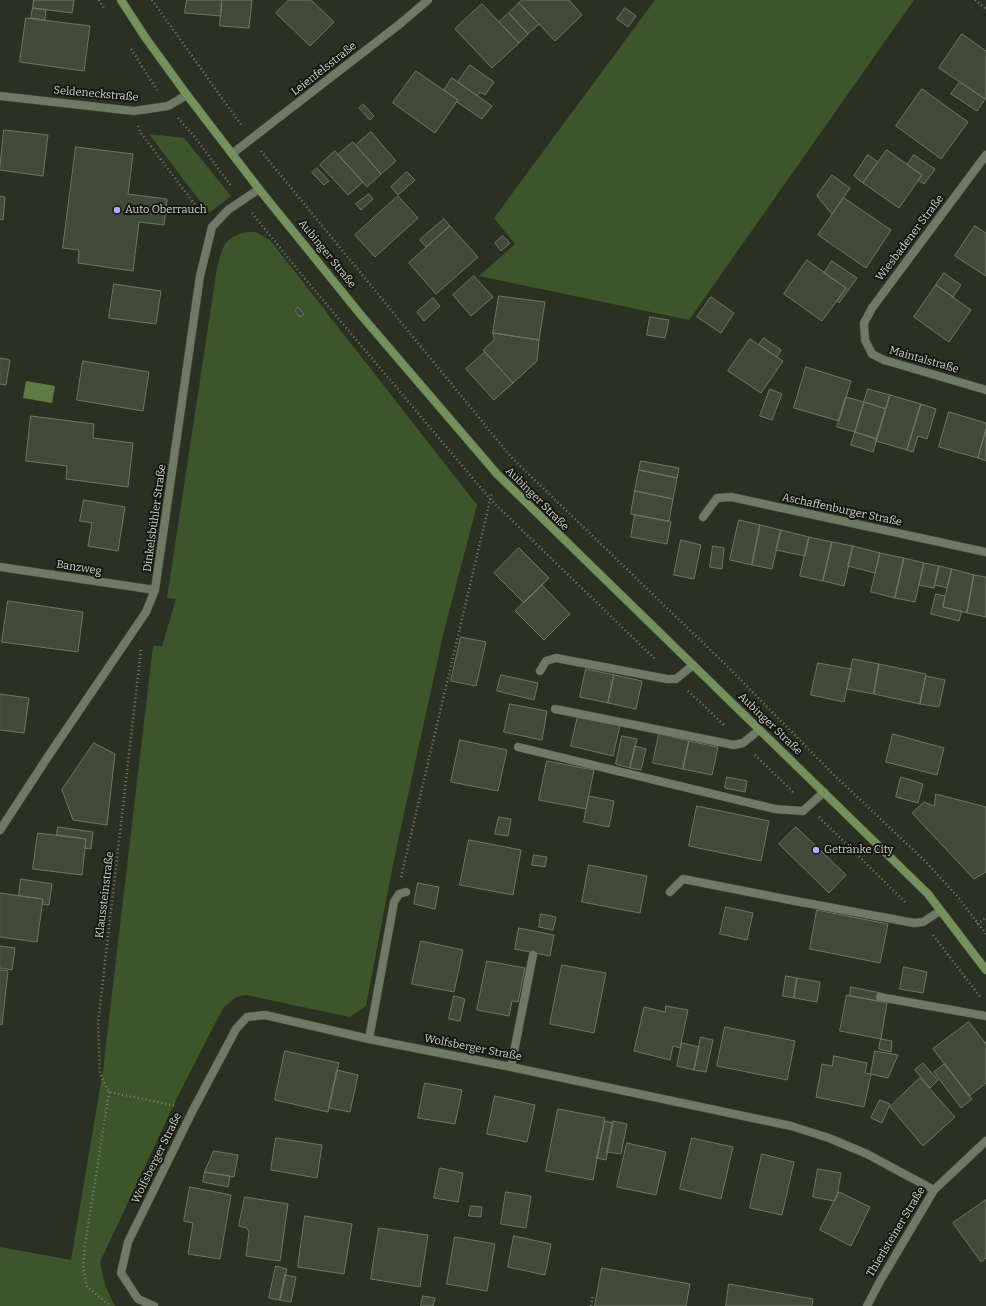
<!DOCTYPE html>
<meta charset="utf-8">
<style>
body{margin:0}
canvas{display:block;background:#293222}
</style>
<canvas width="986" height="1306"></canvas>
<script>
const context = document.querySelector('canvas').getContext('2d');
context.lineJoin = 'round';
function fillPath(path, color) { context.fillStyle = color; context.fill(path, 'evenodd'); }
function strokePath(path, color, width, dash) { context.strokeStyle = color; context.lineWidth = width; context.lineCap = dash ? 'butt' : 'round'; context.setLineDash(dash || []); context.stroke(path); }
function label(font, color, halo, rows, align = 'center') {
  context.font = font + ' Bitter,serif'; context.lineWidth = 4; context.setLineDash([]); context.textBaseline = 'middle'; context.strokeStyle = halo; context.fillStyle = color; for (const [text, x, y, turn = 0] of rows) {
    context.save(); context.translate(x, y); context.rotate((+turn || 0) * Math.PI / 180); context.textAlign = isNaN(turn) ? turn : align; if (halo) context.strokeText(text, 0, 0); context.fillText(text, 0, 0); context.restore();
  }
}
fillPath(new Path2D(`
 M655 0H914L689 320 479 276 515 244 494 218Z
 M149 134 184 138 231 196 209 213Z
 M246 232H256L270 240 477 505 444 631 393 864 366 1006 350 1017 246 995 236 997 223 1008 179 1094 100 1262 105 1285 115 1306H0V1247L71 1260 103 1070 153 646H162L176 599 167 598 217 268C223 247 223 238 246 232Z`), '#3e542a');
fillPath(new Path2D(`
 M26 381 55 386 52 403 23 398Z`), '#5d7b43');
const building = new Path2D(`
 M34 0H74L72 13 33 8Z
 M187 0H222L221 16 185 13Z
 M222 0H252L249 28 220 26Z
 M289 0H311L334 22 310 46 276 13Z
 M522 0H569L582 15 555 41 519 3Z
 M519 3 539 24 528 34 509 13Z
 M482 4 519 43 492 68 455 29Z
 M33 8 46 10 45 20 31 18Z
 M625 8 636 16 628 27 617 19Z
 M509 13 528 34 519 43 499 22Z
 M26 18 90 26 84 71 20 62Z
 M962 34 986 51V97L985 99 939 68Z
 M470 65 494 82 485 95 480 92 477 96 458 82Z
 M416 71 458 100 435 133 393 103Z
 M452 78 492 106 482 119 457 102 458 100 444 90Z
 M960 82 985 99 977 111 951 94Z
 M922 89 968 122 941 159 896 126Z
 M363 104 374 116 370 120 359 108Z
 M4 130 48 135 43 176 0 170Z
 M371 132 396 161 381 174 356 145Z
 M353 142 381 174 367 187 338 155Z
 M76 147 133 154 128 194 167 199 164 225 139 222 133 271 78 263 79 250 63 248Z
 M887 150 922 175 899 208 863 183Z
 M335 151 363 182 348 195 320 165Z
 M868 155 878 162 863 183 854 176Z
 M914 155 935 169 924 184 918 180 922 175 907 165Z
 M317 168 329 181 324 185 312 173Z
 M407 172 415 180 398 195 391 187Z
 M832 175 850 188 832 214 817 196Z
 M369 194 373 199 361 210 356 204Z
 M0 196 5 197 3 220 0 219Z
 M398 196 418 218 375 257 355 235Z
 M844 198 891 230 866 268 818 235Z
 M444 219 450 226 426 247 420 240Z
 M450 226 478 257 436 294 409 263Z
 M975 226 986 233V276L955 256Z
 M503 236 510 243 501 251 495 243Z
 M807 260 846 288 822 321 784 294Z
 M832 261 857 278 839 303 837 301 846 288 824 273Z
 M944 273 961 285 953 297 936 285Z
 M474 276 493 297 471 316 453 295Z
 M114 284 161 291 156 324 109 318Z
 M936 285 971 310 949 342 914 317Z
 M499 296 545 302 539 340 493 333Z
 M711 297 734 313 721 333 697 317Z
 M433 298 440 306 424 321 417 312Z
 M298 307 304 314 300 317 295 311Z
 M650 317 669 320 665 338 647 335Z
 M493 333 539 340 537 361 513 383 483 350 494 340Z
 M764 338 781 350 777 357 759 345Z
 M750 339 783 361 761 393 728 371Z
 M485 352 513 383 494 400 466 369Z
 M0 358 10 360 6 385 0 384Z
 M83 361 149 372 143 411 77 400Z
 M806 367 851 381 839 421 794 408Z
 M770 389 782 394 772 420 760 416Z
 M868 389 890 395 886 409 864 402Z
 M890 395 921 404 907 450 876 441Z
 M846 397 864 402 855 432 837 427Z
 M864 402 886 409 877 439 855 432Z
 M921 404 936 409 927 439 918 436 913 452 907 450Z
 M949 412 986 423V429L978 458 939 447Z
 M31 416 94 424 93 438 133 443 128 487 66 479 67 466 26 461Z
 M986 429V461L978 458Z
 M855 432 877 439 873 452 851 445Z
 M641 461 679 468 677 478 639 470Z
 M639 470 677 478 673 499 635 491Z
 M635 491 673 499 669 521 631 514Z
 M84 500 125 507 118 551 88 546 92 523 80 521Z
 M635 515 671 522 667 544 631 537Z
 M739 520 760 525 752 565 730 560Z
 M760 525 781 530 772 569 752 565Z
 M781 530 809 537 805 556 776 550Z
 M809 537 832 542 823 581 800 576Z
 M681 540 701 545 694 579 674 575Z
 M832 542 853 546 844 586 823 581Z
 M713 546 724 548 722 569 710 567Z
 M853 546 880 553 875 573 848 566Z
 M519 548 549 578 524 603 494 573Z
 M880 553 904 558 895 598 871 592Z
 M904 558 924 563 915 602 895 598Z
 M924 563 939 566 934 588 919 585Z
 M939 566 952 569 947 588 935 585Z
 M952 569 974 575 967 613 943 607Z
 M974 575 986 577V617L967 613Z
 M542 585 570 614 544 640 515 611Z
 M936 594 945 596 943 607 962 611 959 621 931 614Z
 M8 601 83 612 78 652 2 642Z
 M461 637 486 642 476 686 451 681Z
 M853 659 879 664 874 694 847 689Z
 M818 663 851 669 844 702 811 695Z
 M879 664 926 674 920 704 874 694Z
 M586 669 614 675 608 703 580 697Z
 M501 675 538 683 534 700 497 691Z
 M614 675 642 681 636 709 608 703Z
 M926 676 945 680 939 707 920 704Z
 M0 694 29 698 24 733 0 730Z
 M510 704 547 711 542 740 504 732Z
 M578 716 620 725 613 756 571 746Z
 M659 734 689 741 683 769 653 763Z
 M893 734 944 748 937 775 886 762Z
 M622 736 637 739 630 768 616 764Z
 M460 740 507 750 498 791 451 782Z
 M689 741 718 747 712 775 683 769Z
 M94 743 115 754 107 825 73 820 62 790Z
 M635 746 646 749 641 770 630 768Z
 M547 761 594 770 586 809 539 800Z
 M727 777 747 781 745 792 725 788Z
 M901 777 923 784 918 803 896 797Z
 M936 794 986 807V872L974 879 912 813 924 802 934 806Z
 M589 796 614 801 609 827 584 822Z
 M697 806 769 821 761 861 689 846Z
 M499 817 511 819 508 836 495 834Z
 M58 827 93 832 91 849 85 848 86 839 57 835Z
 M796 827 846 875 829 893 779 844Z
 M38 833 86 839 82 875 33 869Z
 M469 840 521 850 513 895 460 885Z
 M534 855 547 857 545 867 532 865Z
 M589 865 647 876 640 913 582 902Z
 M21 879 52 884 49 905 42 904 43 899 19 896Z
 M418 883 439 887 435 909 414 904Z
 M0 893 43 899 37 942 0 937Z
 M726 907 753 913 747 940 720 934Z
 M817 910 888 924 880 963 810 949Z
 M541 914 556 917 553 930 539 927Z
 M519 928 554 935 550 956 515 949Z
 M421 941 463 950 454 992 412 984Z
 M0 946 15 948 12 970 0 968Z
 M487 961 525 968 518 1002 512 1001 509 1016 477 1010Z
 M562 965 606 973 594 1033 550 1024Z
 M904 967 927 972 923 993 900 989Z
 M0 970 8 971 2 1025 0 1024Z
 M786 976 797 978 794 998 783 996Z
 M797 978 820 982 817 1002 794 998Z
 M851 987 881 993 879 1001 850 996Z
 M847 995 887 1003 881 1039 840 1031Z
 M454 996 465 999 460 1021 449 1019Z
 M666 1006 688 1010 680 1048 673 1046 670 1060 634 1051 644 1007 665 1012Z
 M969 1022 986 1044V1083L969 1096 933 1049Z
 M725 1027 795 1041 787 1080 717 1066Z
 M701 1037 713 1040 706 1072 694 1070Z
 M881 1039 892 1041 891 1052 879 1049Z
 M682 1043 699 1047 694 1070 677 1066Z
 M285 1051 339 1063 328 1112 275 1100Z
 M875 1051 898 1055 888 1078 871 1074Z
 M834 1056 867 1063 865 1073 871 1074 864 1107 816 1097 822 1064 832 1066Z
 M923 1063 938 1080 930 1088 915 1070Z
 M945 1064 972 1099 961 1108 934 1072Z
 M337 1070 358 1075 350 1112 329 1108Z
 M920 1078 955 1117 923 1146 890 1107Z
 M425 1083 462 1090 455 1124 418 1118Z
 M495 1096 535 1105 527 1142 487 1134Z
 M880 1100 890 1104 882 1123 871 1118Z
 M558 1109 605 1118 593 1180 546 1171Z
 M605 1121 613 1123 606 1160 597 1158Z
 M613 1121 627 1124 621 1154 607 1152Z
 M276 1138 322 1145 317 1178 271 1170Z
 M692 1138 733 1147 721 1199 680 1189Z
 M627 1143 666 1152 656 1195 617 1187Z
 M214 1151 238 1155 234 1177 205 1172Z
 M762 1154 794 1162 782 1215 750 1208Z
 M440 1168 463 1173 458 1202 434 1198Z
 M818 1169 841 1173 837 1196 834 1201 813 1197Z
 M205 1172 230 1176 228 1187 203 1182Z
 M190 1187 231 1195 220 1259 188 1254 193 1223 184 1221Z
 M506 1192 531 1196 526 1228 501 1224Z
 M839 1192 870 1207 851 1246 820 1230Z
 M245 1197 288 1204 280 1261 246 1256 249 1232 247 1228 239 1226Z
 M986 1200V1258L981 1262 953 1223Z
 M471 1206 482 1207 481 1217 469 1216Z
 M305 1216 352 1224 344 1274 298 1267Z
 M379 1228 428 1235 420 1287 371 1279Z
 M514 1236 551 1244 545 1275 508 1267Z
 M455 1237 495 1244 487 1291 447 1284Z
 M276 1266 287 1269 280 1300 269 1298Z
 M602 1268 690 1284 686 1306H595Z
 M285 1275 296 1277 291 1302 280 1300Z
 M729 1284 813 1299 812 1306H726Z
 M423 1296 435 1298 433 1306H421Z`);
fillPath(building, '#404a39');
strokePath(building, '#6c7764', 1);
const lane = new Path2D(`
 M540 671 546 661 556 658 667 679H676L693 665
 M555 709 734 745 743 743 759 730
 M518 747 775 809 803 811 824 792
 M670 892 683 879 790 900 914 923 923 922 940 911
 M880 997 986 1016
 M369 1039 394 902 399 894 406 892
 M511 1067 533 955`);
const street = new Path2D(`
 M0 96 134 111 168 106 187 95
 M233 153 401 23 428 0
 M986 155 872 308 864 323 865 340 872 354 884 360 986 390
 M703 517 717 498 731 497 986 552
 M0 567 155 590
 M0 830 49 755 146 612 155 590 200 276 212 227 228 210 259 189
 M154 1306 138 1299 121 1273 128 1242 193 1110 236 1029 247 1017 265 1015 369 1039 511 1067 791 1126 829 1138 867 1154 934 1190
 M867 1306 879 1283 934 1190 986 1141`);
const secondary = new Path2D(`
 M121 0 145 37 187 95 259 189 360 314 497 474 928 894 986 970`);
strokePath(lane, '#474e40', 9);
strokePath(street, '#474e40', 9);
strokePath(secondary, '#474e40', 9);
strokePath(new Path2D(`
 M99 0 105 10
 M152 0 242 126
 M975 0 986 9
 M131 49 157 90
 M178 118 194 136 232 187
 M138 126 140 132 202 214
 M261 151 512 458 729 668 832 773 925 861 957 896 986 934
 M252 213 306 280 491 500 656 660
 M141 650 98 1023 100 1074 109 1092 176 1106
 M688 691 724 725
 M755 755 794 793
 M819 817 907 904
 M401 877 492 492
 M977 924 986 918
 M933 935 981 998
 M985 1043 986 1042
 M109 1092 85 1246 83 1265 87 1287 111 1306
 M591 1306 593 1294`), '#788072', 2.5, [1, 3]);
strokePath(lane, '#6e7966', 8);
strokePath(street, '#6e7966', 8);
strokePath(secondary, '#75905a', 8);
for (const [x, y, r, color] of [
 [117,210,4,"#acaffb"],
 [816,850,4,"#acaffb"]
]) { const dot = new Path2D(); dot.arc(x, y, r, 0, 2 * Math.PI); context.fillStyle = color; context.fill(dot); strokePath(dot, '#141811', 1.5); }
label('11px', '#ced4c9', '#141811', [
 ["Leienfelsstraße",324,69,-38],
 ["Seldeneckstraße",96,94,5],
 ["Wiesbadener Straße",910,238,-53],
 ["Aubinger Straße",327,254,51],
 ["Maintalstraße",924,360,16],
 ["Aubinger Straße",537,499,45],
 ["Aschaffenburger Straße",842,510,12],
 ["Dinkelsbühler Straße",155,518,-82],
 ["Banzweg",79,568,9],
 ["Aubinger Straße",770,724,44],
 ["Klaussteinstraße",105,895,-83],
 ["Wolfsberger Straße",473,1048,11],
 ["Wolfsberger Straße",157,1158,-64],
 ["Thierlsteiner Straße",896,1232,-59]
]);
label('11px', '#ced4c9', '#141811', [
 ["Auto Oberrauch",125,210],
 ["Getränke City",824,850]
], 'left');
</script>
